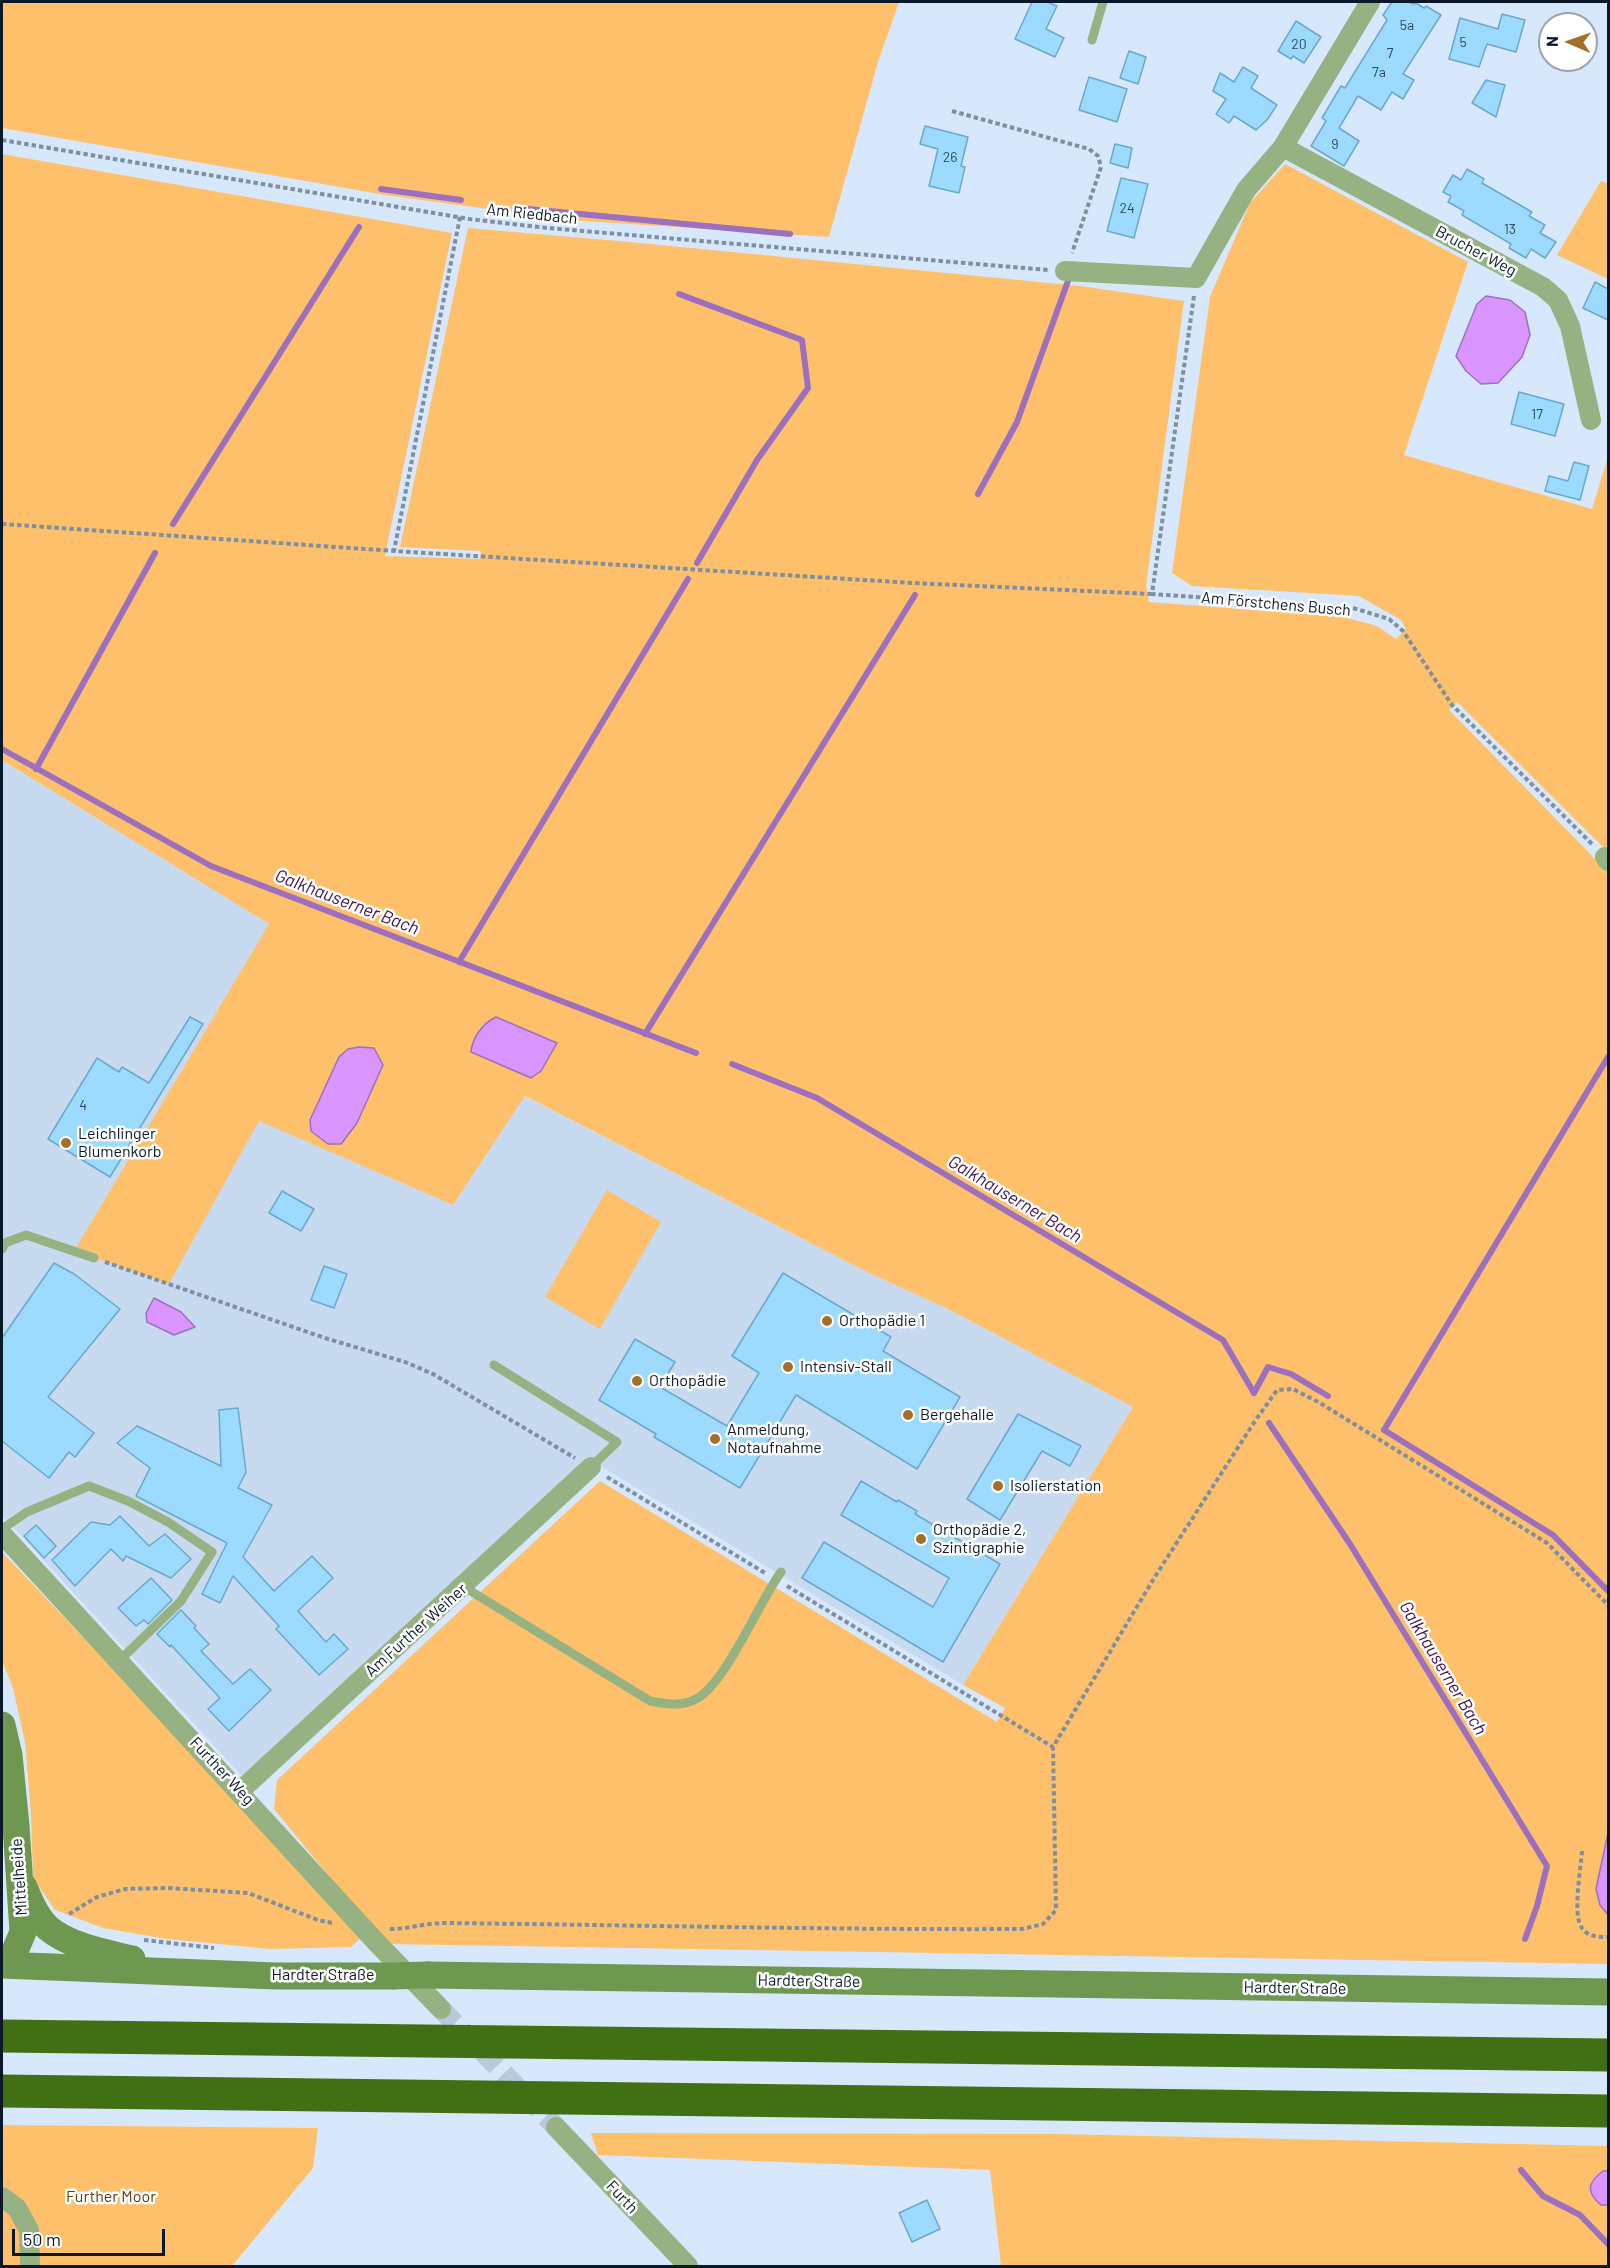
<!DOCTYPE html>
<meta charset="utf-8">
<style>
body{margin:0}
#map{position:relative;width:1610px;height:2268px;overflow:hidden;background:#d8e8fc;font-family:Barlow,sans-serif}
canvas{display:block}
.frame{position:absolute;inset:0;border:3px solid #0a1829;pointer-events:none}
.north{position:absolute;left:1538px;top:12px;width:60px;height:60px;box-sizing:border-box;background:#fff;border:2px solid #9da3a9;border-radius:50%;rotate:272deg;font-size:16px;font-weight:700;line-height:24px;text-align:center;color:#0a1829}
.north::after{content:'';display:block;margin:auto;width:21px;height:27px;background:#a27126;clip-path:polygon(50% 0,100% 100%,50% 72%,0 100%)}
.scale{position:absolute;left:12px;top:2229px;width:153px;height:27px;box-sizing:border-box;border:3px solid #0a1829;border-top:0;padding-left:8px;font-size:18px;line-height:21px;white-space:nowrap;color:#0a1829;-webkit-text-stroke:4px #fff;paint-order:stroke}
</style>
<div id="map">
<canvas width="1610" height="2268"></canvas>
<div class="frame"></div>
<div class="north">N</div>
<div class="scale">50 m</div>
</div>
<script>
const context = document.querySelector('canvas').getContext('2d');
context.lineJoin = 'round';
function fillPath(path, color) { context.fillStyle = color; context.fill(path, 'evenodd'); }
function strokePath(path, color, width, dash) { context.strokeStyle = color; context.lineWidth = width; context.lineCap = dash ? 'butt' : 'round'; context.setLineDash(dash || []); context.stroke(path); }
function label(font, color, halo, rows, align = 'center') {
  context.font = font + ' Barlow,sans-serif'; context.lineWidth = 5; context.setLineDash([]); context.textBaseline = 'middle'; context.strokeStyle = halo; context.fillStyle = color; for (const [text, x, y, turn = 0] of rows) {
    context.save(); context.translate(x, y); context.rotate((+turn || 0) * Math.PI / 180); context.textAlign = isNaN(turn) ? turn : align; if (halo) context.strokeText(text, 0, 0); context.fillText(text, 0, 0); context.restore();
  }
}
fillPath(new Path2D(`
 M2 760 269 924 74 1251 169 1284 258 1120 453 1205 524 1096 867 1272 948 1309 1133 1407 963 1685 587 1458 242 1776 2 1515Z`), '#c8daf0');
fillPath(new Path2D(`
 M2 2H899L878 62 829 237 569 220 385 195 2 128Z
 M2 154 452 233 385 556 480 559 481 551 400 547 468 228 630 242 1080 286 1184 301 1146 586 1149 602 1343 617 1377 626 1396 639 1406 629 1401 620 1359 596 1192 586 1172 573 1210 297 1250 203 1285 164 1468 262 1404 455 1592 509 1608 457V852L1457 702 1449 710 1608 872V1964L385 1944 274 1809 277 1780 600 1481 997 1722 1005 1708 963 1685 1133 1407 948 1309 867 1272 525 1096 453 1205 259 1121 169 1284 74 1251 269 924 2 760Z
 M1601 181 1608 184V279L1557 255Z
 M607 1190 661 1222 600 1329 545 1297Z
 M2 1552 235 1797 361 1938 351 1947 270 1949 167 1939 103 1928 55 1910 33 1878 31 1814 25 1742 13 1688 2 1661Z
 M2 2125 318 2128 313 2168 232 2266H2Z
 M591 2133 1057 2134 1608 2146V2266H1001L990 2170 598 2155Z`), '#fec06b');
const water = new Path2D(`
 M1486 296 1510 300 1525 312 1530 335 1522 357 1498 383 1481 384 1466 371 1456 356 1477 304Z
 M496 1017 557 1043 541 1071 531 1078 471 1052C472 1038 483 1023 496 1017Z
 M359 1047 374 1048 383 1065 357 1123 341 1144H328L311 1131 310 1120 339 1057 348 1049Z
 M154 1298 181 1312 195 1327 174 1335 147 1322 146 1313Z
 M1608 1833V1915L1600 1905 1596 1889Z
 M1603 2171H1608V2205H1601C1586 2192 1587 2183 1603 2171Z`);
fillPath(water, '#db95ff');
strokePath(water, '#9c70bf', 1.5);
strokePath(new Path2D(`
 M381 189 461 200
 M528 209 790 234
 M679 294 802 340 808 388 757 460 697 563
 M978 494 1017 422 1068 281
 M173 524 359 227
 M2 749 211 866 696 1053
 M36 769 155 553
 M459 962 688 579
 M645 1034 915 595
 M1608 1057 1384 1430 1553 1535 1608 1591
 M732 1064 817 1098 1223 1340 1254 1393
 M1254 1393 1268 1367 1291 1374 1328 1396
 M1269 1423 1350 1544 1547 1866 1537 1906 1525 1939
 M1521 2170 1543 2196 1580 2215 1608 2244`), '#9c70bf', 6);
const building = new Path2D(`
 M1032 2H1047L1057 6 1046 29 1064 38 1055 57 1015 39Z
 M1392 2H1408L1414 4 1416 3 1424 8 1426 6 1441 15 1403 74 1414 80 1403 99 1392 92 1381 110 1358 96 1339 128 1359 141 1344 166 1311 146 1326 121 1322 118 1341 86 1345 88 1387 20 1383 15Z
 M1502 14 1525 20 1516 52 1487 44 1479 67 1449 59 1460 18 1498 29Z
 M1296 21 1321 37 1304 63 1293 56 1291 59 1278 51Z
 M1129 51 1146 57 1138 84 1120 78Z
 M1243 67 1258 76 1251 88 1277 105 1267 120 1256 130 1234 116 1229 123 1216 114 1226 99 1213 91 1220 73 1234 82Z
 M1089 77 1127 89 1117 122 1079 110Z
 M1486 80 1505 85 1496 117 1472 103Z
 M925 126 968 137 961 166 965 167 959 193 929 186 938 149 920 144Z
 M1115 144 1132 148 1128 168 1110 163Z
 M1467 169 1484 179 1482 183 1532 212 1529 216 1545 225 1540 233 1556 242 1545 258 1531 249 1526 258 1509 248 1511 244 1462 215 1464 211 1448 202 1451 196 1443 192 1453 175 1461 180Z
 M1121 178 1148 184 1134 238 1107 231Z
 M1595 282 1608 289V320L1583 308Z
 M1519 392 1564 404 1555 436 1511 424Z
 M1574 462 1589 466 1580 500 1545 491 1549 476 1568 481Z
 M190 1017 203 1024 110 1177 48 1139 97 1058 119 1072 122 1067 149 1083Z
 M282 1191 314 1209 301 1231 269 1213Z
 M54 1263 74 1274 120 1309 48 1397 94 1433 75 1457 69 1452 49 1478 2 1441V1338Z
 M324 1266 347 1274 334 1308 311 1300Z
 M783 1273 891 1337 883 1351 960 1397 917 1469 796 1395 740 1488 654 1437 656 1434 599 1400 635 1339 675 1362 660 1387 727 1426 759 1373 732 1356Z
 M238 1408 246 1472 238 1488 272 1505 243 1557 274 1591 312 1556 333 1578 298 1611 326 1642 334 1634 348 1649 319 1675 276 1629 279 1626 233 1576 220 1603 202 1594 227 1543 136 1496 150 1468 117 1443 137 1426 221 1466 219 1410Z
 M1018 1414 1081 1446 1070 1466 1042 1451 1000 1520 967 1499Z
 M861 1481 897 1502 898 1500 917 1511 915 1514 1000 1564 943 1662 802 1578 824 1542 933 1607 949 1578 841 1515Z
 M120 1516 149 1546 165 1534 191 1559 171 1578 126 1556 123 1561 111 1549 75 1586 52 1560 91 1522 110 1525Z
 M36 1525 56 1546 44 1558 24 1536Z
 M151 1578 172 1600 148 1624 144 1620 136 1626 118 1608Z
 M181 1610 196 1626 194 1628 209 1644 201 1651 233 1684 250 1669 271 1690 229 1731 208 1709 220 1698 171 1645 170 1647 157 1634Z
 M927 2200 940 2229 912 2242 899 2213Z`);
fillPath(building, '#9cdafe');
strokePath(building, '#6ba8c9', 1.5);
strokePath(new Path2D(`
 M441 2009 556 2127`), '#b9c9dc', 20, [20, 10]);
strokePath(new Path2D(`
 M952 111 1089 149 1098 156 1101 167 1072 253
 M2 140 469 219 547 228 1048 270
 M460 217 394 551 913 583 1152 594
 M1194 296 1152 594 1353 608 1389 619 1403 631 1452 705 1592 844
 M2 524 394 551
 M105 1262 325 1338 405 1362 433 1374 575 1458
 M607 1477 765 1573
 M787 1586 1053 1747
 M1582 1851C1581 1868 1572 1915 1582 1928 1588 1937 1599 1937 1608 1937
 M69 1914 97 1897 125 1889 168 1888 248 1893 318 1920 332 1923
 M390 1929C408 1929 426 1923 444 1923 637 1925 829 1930 1022 1929L1043 1924 1056 1910 1053 1747 1156 1575 1255 1421 1277 1390 1293 1389 1320 1403 1547 1543 1608 1605
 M144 1940 214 1948`), '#7f8fa1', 4, [4.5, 3]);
strokePath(new Path2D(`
 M1092 40 1103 2
 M2 1249 5 1243 26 1235 94 1258
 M494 1365 617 1442 591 1467
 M2 1529 27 1512 89 1486 128 1501 168 1522 212 1552 181 1601 119 1661
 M464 1587 650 1701C665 1704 681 1707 696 1699 726 1683 759 1602 781 1572`), '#96b283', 9);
strokePath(new Path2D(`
 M1370 2 1283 147 1543 287 1558 300 1570 326 1591 420
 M1065 271 1196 278 1246 190 1283 147
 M1605 857 1608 861
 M2 1534 377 1943 441 2009
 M240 1791 591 1467
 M556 2127 688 2266
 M2 2197 17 2208 29 2230 30 2266`), '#96b283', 20);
strokePath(new Path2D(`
 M2 1725 9 1755 16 1826 23 1932 9 1965
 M24 1887C30 1901 36 1917 48 1928 69 1946 106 1953 132 1959
 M2 1965 276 1976H393
 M428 1975 1608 1992`), '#6e9850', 27);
strokePath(new Path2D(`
 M2 2036 1608 2055
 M2 2091 1608 2111`), '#417014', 33);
strokePath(new Path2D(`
 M393 1976 428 1975`), '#6e9850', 27);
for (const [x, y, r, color] of [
 [66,1143,6,"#a27126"],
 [827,1321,6,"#a27126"],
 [788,1367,6,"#a27126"],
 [637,1381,6,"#a27126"],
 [908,1415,6,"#a27126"],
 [715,1439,6,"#a27126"],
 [998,1486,6,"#a27126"],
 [921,1539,6,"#a27126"]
]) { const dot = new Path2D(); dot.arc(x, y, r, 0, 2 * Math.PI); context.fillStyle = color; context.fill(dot); strokePath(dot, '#fff', 2); }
label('14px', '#2e485e', null, [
 ["5a",1407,25],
 ["5",1463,42],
 ["20",1299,44],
 ["7",1390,53],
 ["7a",1379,72],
 ["9",1335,144],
 ["26",950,157],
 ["24",1127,208],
 ["13",1510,229],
 ["17",1537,414],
 ["4",83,1105]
]);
label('16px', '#0a1829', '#fff', [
 ["Am Riedbach",532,214,6],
 ["Brucher Weg",1476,251,28],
 ["Am Förstchens Busch",1276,604,5],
 ["Am Further Weiher",416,1630,-42],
 ["Further Weg",222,1771,47],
 ["Mittelheide",19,1877,-94],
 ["Hardter Straße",323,1975],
 ["Hardter Straße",809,1981,1],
 ["Hardter Straße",1295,1988,1],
 ["Furth",622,2197,47]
]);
label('16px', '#0a1829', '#fff', [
 ["Leichlinger",78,1134],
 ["Blumenkorb",78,1152],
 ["Orthopädie 1",839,1321],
 ["Intensiv-Stall",800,1367],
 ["Orthopädie",649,1381],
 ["Bergehalle",920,1415],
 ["Anmeldung,",727,1430],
 ["Notaufnahme",727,1448],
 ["Isolierstation",1010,1486],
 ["Orthopädie 2,",933,1530],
 ["Szintigraphie",933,1548]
], 'left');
label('16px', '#5c3c08', '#fff', [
 ["Further Moor",111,2197]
]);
label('italic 18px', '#3e1152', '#fff', [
 ["Galkhauserner Bach",347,902,21],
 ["Galkhauserner Bach",1015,1199,31],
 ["Galkhauserner Bach",1443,1668,59]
]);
</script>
